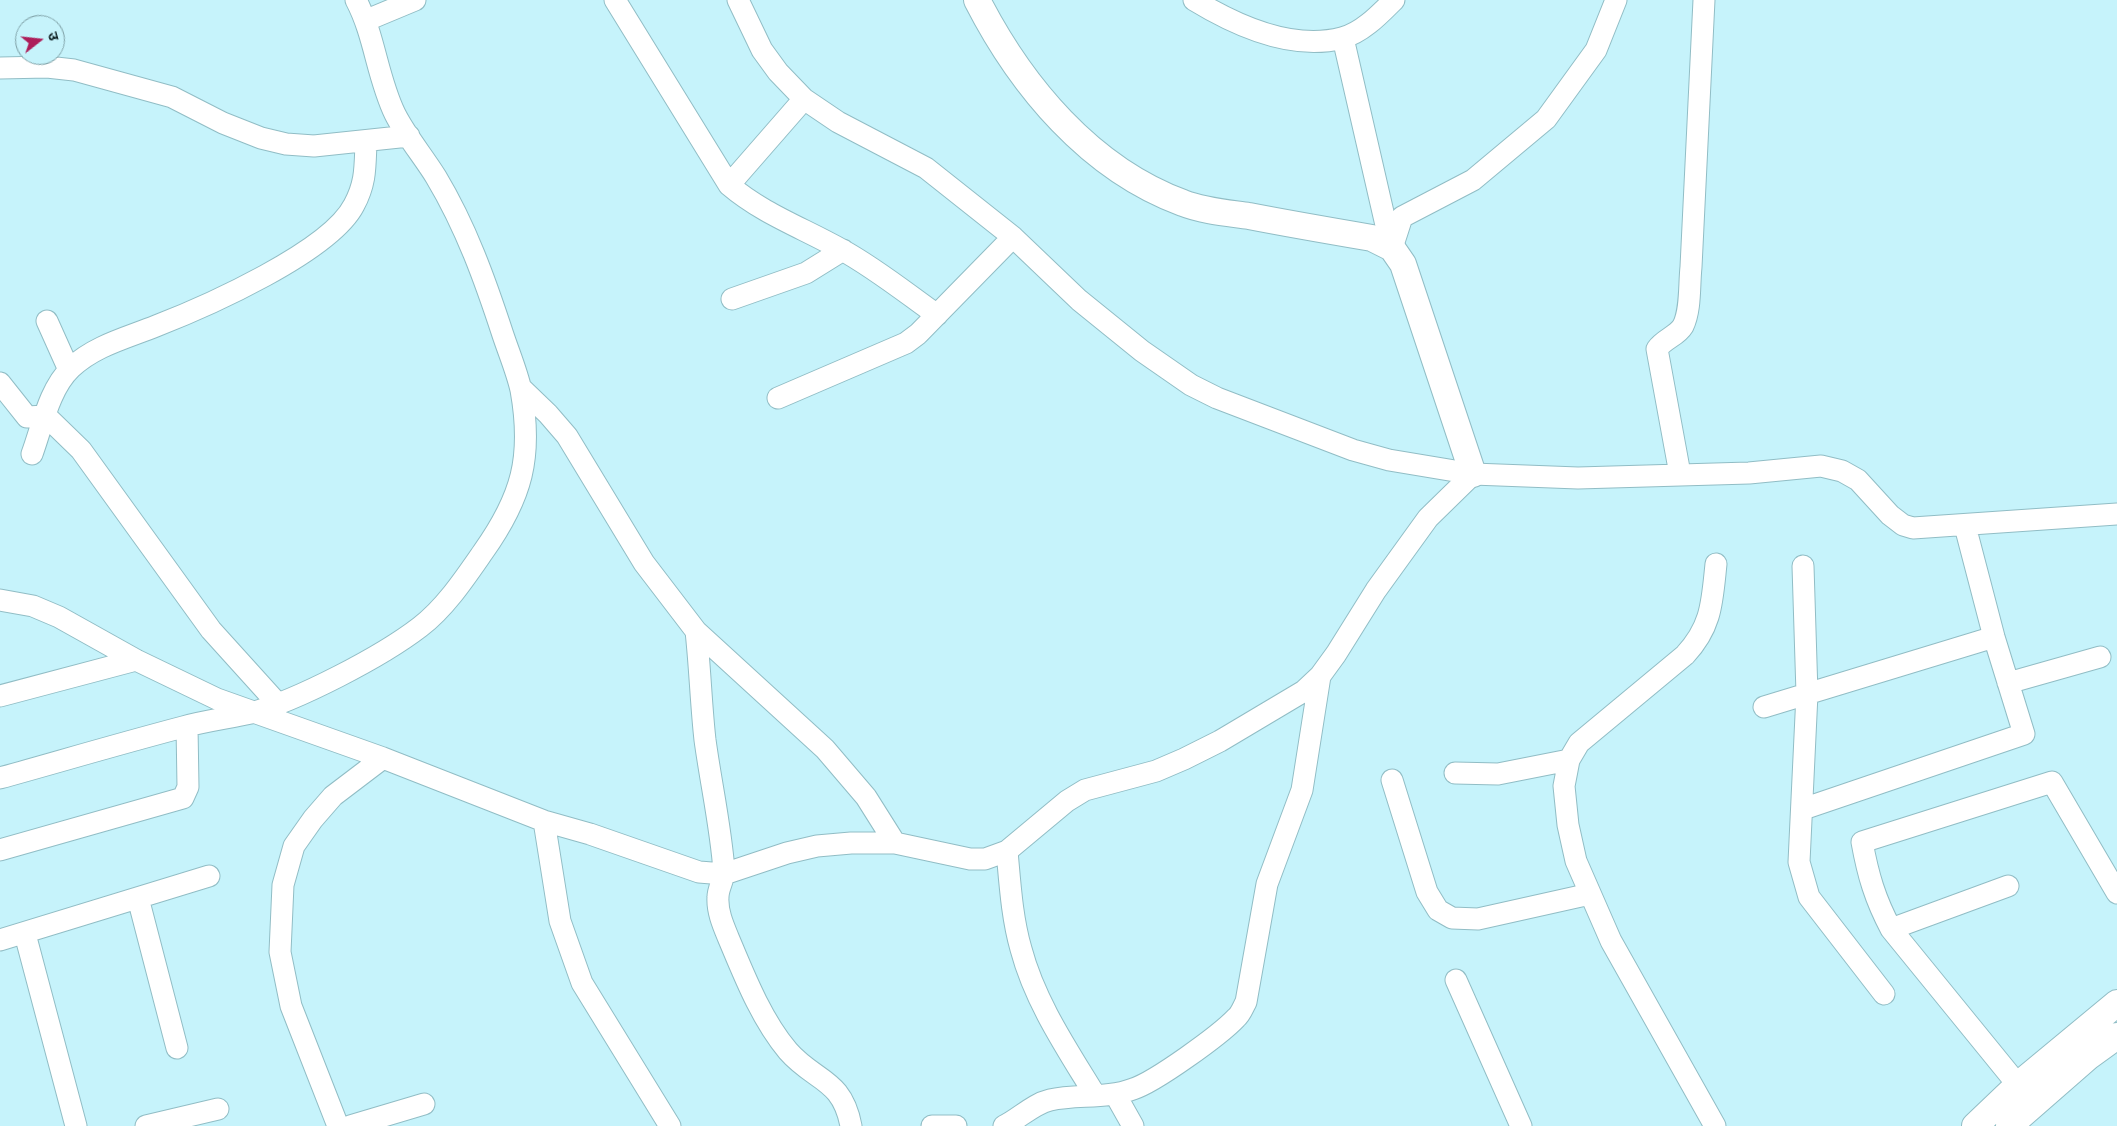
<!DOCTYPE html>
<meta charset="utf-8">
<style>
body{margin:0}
#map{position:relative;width:2117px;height:1126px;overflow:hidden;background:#c6f3fb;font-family:"Space Grotesk","Noto Sans Devanagari",sans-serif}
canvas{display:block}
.north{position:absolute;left:15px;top:15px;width:50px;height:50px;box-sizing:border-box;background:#c6f3fb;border:1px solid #7d9fa5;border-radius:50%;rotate:74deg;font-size:14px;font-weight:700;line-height:20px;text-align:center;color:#102225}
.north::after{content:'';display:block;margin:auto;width:18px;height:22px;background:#ad1e5a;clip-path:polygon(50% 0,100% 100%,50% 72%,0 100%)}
</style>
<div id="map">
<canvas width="2117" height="1126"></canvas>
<div class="north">उ</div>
</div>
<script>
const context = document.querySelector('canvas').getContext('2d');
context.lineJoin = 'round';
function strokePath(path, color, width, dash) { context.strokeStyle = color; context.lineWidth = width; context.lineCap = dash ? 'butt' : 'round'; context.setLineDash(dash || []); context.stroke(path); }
const minor = new Path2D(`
 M615 0 729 185C763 214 803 228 842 250 875 268 906 293 937 315
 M738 0 762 50 778 72 804 99 838 122 926 168 1013 237 1079 300 1142 351 1191 385 1217 398 1353 450 1389 460 1473 474 1578 478 1749 473 1821 466 1842 471 1858 480 1890 515 1903 525 1913 528 2117 514
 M1194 0C1235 25 1292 51 1342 38 1362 33 1380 14 1394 0
 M367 20 415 0
 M1343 38 1391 247
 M0 68 47 67 74 70 172 97 223 123 261 138 286 144 314 146 409 136
 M729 185 804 99
 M1392 248 1402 217 1473 180 1546 119 1596 50 1616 0
 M732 299 806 273 843 250
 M47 321 69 370
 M0 383 27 417 46 416 81 450 211 630 277 703
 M521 388 548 414 567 436 644 563 696 631 825 749 866 797 895 843
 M778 398 906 343 918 334 1013 237
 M32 454C42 427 49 389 71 368 94 346 126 338 156 326 205 307 330 252 354 205 366 183 365 167 366 142
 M1680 474 1657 349C1664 339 1677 336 1683 326 1691 310 1689 285 1691 267L1704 0
 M1803 566 1807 694 1799 862 1809 897 1884 994
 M0 600 33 606 59 617 136 660 217 699 383 758 544 821 590 834 699 872 724 874 787 853 817 846 851 843H895L970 859H985L1007 851 1067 801 1085 790 1156 771 1184 759 1220 741 1304 691 1320 676 1336 654 1376 590 1428 518 1473 474
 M696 631C700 667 701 704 705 740 711 784 721 828 724 871 724 880 718 888 718 897 717 911 723 925 728 937 744 975 761 1019 788 1051 815 1082 842 1078 851 1126
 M2008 683 2100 657
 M0 696 136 660
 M1764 707 1994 637
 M1455 773 1498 774 1569 760
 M0 778C61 761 122 743 183 727 205 721 228 718 251 713 298 700 381 657 420 627 445 608 465 578 483 552 522 497 533 457 521 390 517 372 509 353 503 335 485 280 466 227 436 177 423 156 406 136 395 114 377 77 375 36 356 0
 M1392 780 1427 892 1438 910 1452 918 1478 919 1590 894
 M1803 809 2024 734 1994 637 1965 526
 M544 821 560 921 582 983 670 1126
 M0 850 183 798 188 787 187 726
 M1007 851C1010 884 1012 918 1021 949 1035 1002 1067 1049 1095 1095
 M138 898 177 1048
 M1891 929 2008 886
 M25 934 76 1126
 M0 940 209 876
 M1456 980 1521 1126
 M2018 1085 1891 929C1875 899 1868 875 1862 842L2052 782 2117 893
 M1115 1094 1133 1126
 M146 1126 218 1109
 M338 1126 291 1006 280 952 283 885 294 846 313 819 333 796 383 758
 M350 1126 424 1104
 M932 1126H956
 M1004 1126C1020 1118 1033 1104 1050 1100 1077 1094 1107 1099 1133 1089 1155 1082 1220 1035 1236 1018 1241 1014 1243 1007 1246 1002L1267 884 1302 790 1320 676
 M1715 1126 1611 941 1576 861 1568 825 1564 786 1569 760 1579 743 1685 655C1712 626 1712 602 1716 564`);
const tertiary = new Path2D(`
 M977 0C1021 86 1090 169 1183 203 1203 211 1228 213 1249 216 1290 224 1331 231 1372 238L1392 248 1403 264 1473 474
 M1975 1126 2018 1085 2117 1003
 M2009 1126 2088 1057 2117 1036`);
strokePath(minor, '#91bdc5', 23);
strokePath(tertiary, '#91bdc5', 28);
strokePath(minor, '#fff', 21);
strokePath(tertiary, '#fff', 26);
</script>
